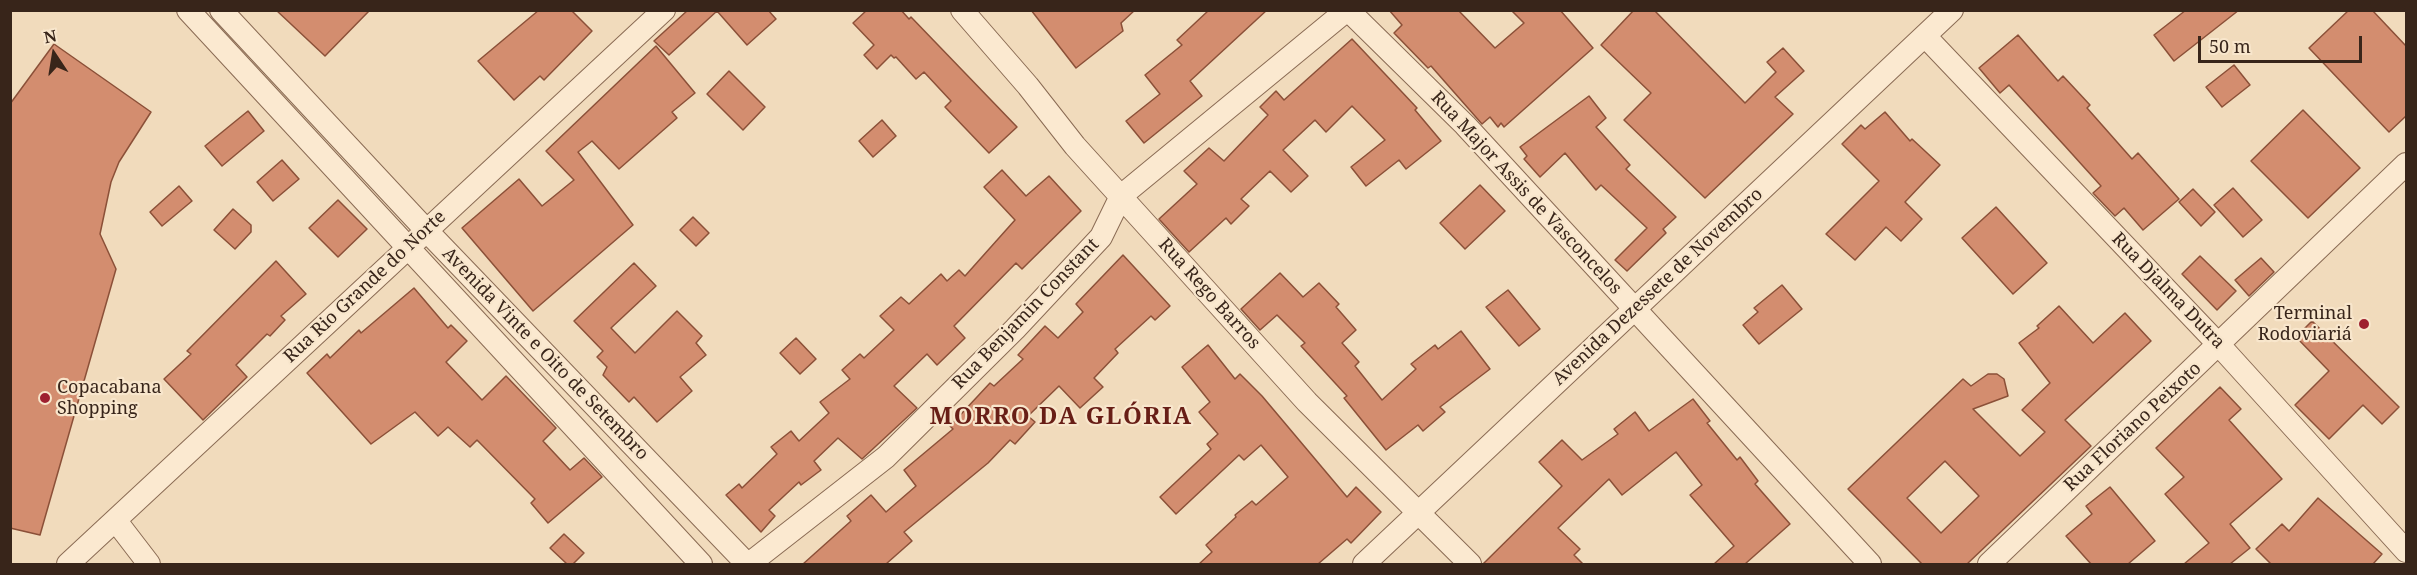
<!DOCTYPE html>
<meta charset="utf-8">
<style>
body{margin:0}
#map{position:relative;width:2417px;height:575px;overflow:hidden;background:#f1dbbc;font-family:"Noto Serif",serif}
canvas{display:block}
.frame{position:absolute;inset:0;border:12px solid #38251a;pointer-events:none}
.north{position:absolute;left:24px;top:24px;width:60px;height:60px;-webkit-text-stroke:4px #f8e6cc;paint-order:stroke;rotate:348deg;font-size:16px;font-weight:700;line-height:24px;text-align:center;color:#38251a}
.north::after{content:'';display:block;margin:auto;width:21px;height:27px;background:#38251a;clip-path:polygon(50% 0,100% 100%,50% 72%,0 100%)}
.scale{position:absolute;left:2198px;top:36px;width:164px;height:27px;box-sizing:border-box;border:3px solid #38251a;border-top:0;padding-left:8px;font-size:18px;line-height:21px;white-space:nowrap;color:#38251a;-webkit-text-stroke:4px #f8e6cc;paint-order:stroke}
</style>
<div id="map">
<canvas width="2417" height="575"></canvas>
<div class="frame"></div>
<div class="north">N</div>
<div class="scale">50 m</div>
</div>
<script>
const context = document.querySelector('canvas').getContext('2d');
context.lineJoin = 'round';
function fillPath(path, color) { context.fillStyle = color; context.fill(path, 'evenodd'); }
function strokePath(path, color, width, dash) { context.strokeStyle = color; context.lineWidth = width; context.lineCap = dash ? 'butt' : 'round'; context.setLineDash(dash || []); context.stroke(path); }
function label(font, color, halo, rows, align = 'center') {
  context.font = font + ' "Noto Serif",serif'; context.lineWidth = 4.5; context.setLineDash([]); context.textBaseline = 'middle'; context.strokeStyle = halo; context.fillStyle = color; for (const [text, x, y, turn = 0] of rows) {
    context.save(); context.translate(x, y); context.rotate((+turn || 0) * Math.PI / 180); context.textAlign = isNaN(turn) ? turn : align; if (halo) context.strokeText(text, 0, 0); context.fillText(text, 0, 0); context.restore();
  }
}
const building = new Path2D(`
 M276 10H370L325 56Z
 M539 10H571L592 31 544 80 540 76 514 100 478 61Z
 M688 10H768L776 19 747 45 717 11 669 55 654 41Z
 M867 10H901L909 19 911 17 1017 127 989 153 945 107 951 101 924 72 916 79 896 57 894 58 891 55 877 69 864 55 874 45 853 23Z
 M1031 10H1135L1121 23 1123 31 1076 68Z
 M1209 10H1267L1190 81 1202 96 1144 143 1126 121 1160 94 1145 75 1182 45 1177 40Z
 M1389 10H1458L1495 48 1524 23 1511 10H1560L1593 48 1504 127 1501 123 1498 127 1490 117 1482 124 1431 66 1428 68 1394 33 1402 25Z
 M1634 10H1654L1745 103 1776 72 1767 62 1783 48 1804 71 1775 97 1793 114 1705 198 1624 120 1651 93 1601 45Z
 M2186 10H2239L2174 61 2154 35Z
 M2349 10H2372L2406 46V116L2389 132 2309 48Z
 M2018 35 2058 81 2063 76 2090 105 2087 108 2132 159 2138 153 2179 199 2143 230 2124 208 2115 216 2093 193 2101 186 2064 145 2009 85 2000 93 1979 68Z
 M1352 39 1417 108 1415 110 1441 141 1406 169 1399 160 1366 186 1351 167 1385 140 1352 106 1326 132 1315 120 1283 150 1308 176 1291 192 1270 171 1241 199 1249 206 1231 224 1226 218 1189 252 1159 219 1197 184 1184 171 1209 148 1224 161 1268 115 1260 107 1276 91 1284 100Z
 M54 44 151 112 119 162 111 182 100 234 116 269 40 535 10 528V104Z
 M656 46 695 93 672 112 677 118 619 169 592 141 578 152 633 225 533 311 462 228 519 179 542 206 574 180 546 151Z
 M2234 65 2250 85 2222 107 2206 87Z
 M729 71 765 107 743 130 707 94Z
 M1589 96 1606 118 1596 127 1630 165 1626 169 1676 217 1663 229 1666 233 1627 271 1615 260 1647 228 1601 185 1596 190 1565 153 1540 177 1524 159 1527 156 1520 147Z
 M2303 110 2360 168 2308 218 2251 161Z
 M248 111 264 131 222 166 205 146Z
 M1885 112 1910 141 1912 139 1940 165 1905 202 1922 219 1901 241 1886 227 1855 260 1826 234 1879 181 1842 144 1861 125 1865 129Z
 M882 120 896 136 873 157 859 141Z
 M282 160 299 179 273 201 257 182Z
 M1002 170 1026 196 1049 176 1081 211 1022 269 1016 263 954 326 965 338 937 365 927 354 894 386 917 408 862 459 838 438 814 461 821 470 801 485 799 482 769 510 775 516 761 532 726 495 739 484 742 488 777 454 771 447 791 431 799 441 829 413 820 402 850 379 842 370 860 354 864 358 894 330 880 316 901 297 909 304 941 274 947 281 959 270 965 276 1015 220 984 187Z
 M1480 185 1505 211 1465 249 1440 223Z
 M179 186 192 201 162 226 150 212Z
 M2233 188 2262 220 2243 237 2214 205Z
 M2193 189 2215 212 2201 226 2179 202Z
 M338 200 367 229 338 257 309 228Z
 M1996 207 2047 263 2013 294 1962 238Z
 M233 209 251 225V232L235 249 214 230Z
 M693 217 709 233 696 246 680 230Z
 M1123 255 1170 306 1155 320 1151 316 1115 349 1118 353 1094 378 1103 387 1080 408 1059 386 1028 416 1035 422 1015 444 1010 440 988 463 904 532 912 541 886 564H803L851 521 847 516 871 495 886 512 916 486 904 470 953 429 950 426 990 383 994 386 1023 359 1018 355 1045 326 1058 338 1083 312 1076 304Z
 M2200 256 2236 291 2217 310 2182 274Z
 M2261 258 2274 272 2249 296 2235 280Z
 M276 261 306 294 281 316 285 320 270 336 267 334 236 365 247 377 203 420 164 379 191 354 187 351Z
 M634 263 656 286 611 328 635 353 677 311 702 336 696 343 706 355 680 377 692 391 657 422 634 397 629 402 603 375 607 367 597 357 603 351 574 321Z
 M1280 273 1303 297 1319 283 1339 304 1336 307 1356 330 1342 343 1359 362 1355 366 1382 400 1416 369 1411 364 1435 345 1438 349 1461 331 1490 369 1440 407 1445 412 1423 431 1418 425 1386 450 1344 398 1347 396 1301 346 1305 343 1277 315 1260 330 1241 309Z
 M1782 285 1802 309 1759 344 1743 325 1758 312 1754 308Z
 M414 288 448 328 451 325 467 341 446 362 482 400 506 376 556 428 543 441 570 470 584 458 602 477 548 523 531 503 535 499 477 440 470 447 448 427 438 436 415 412 371 444 307 373 327 354 330 358 359 330 361 333Z
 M1508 290 1540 329 1519 346 1486 307Z
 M2059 306 2093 343 2125 313 2151 341 2065 420 2091 446 1967 564H1922L1848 489 1963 379 1971 386 1988 374H1997L2004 379 2008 396 1973 409 2020 456 2045 432 2022 410 2050 383 2019 343 2039 328 2037 326ZM1945 461 1979 496 1941 533 1907 498Z
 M2312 321 2399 407 2382 424 2363 405 2329 439 2295 405 2329 371 2296 337Z
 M796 338 816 359 800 374 780 353Z
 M1208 345 1235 379 1240 374 1262 396 1347 497 1356 487 1381 512 1351 543 1347 539 1318 564H1199L1212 552 1206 545 1236 517 1235 515 1252 501 1256 505 1288 477 1261 445 1244 460 1239 455 1176 514 1160 497 1211 449 1207 444 1218 434 1199 412 1210 402 1182 367Z
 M2220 387 2241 409 2229 420 2282 479 2230 524 2250 548 2230 564H2184L2209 543 2165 494 2184 477 2156 448Z
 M1693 399 1710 421 1707 423 1737 460 1740 457 1758 481 1755 484 1790 524 1745 564H1714L1734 546 1690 495 1702 485 1676 452 1622 495 1609 479 1558 528 1580 549 1574 555 1583 564H1483L1562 486 1539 462 1562 440 1582 460 1618 434 1614 429 1635 412 1649 431Z
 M2110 487 2155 541 2128 564H2091L2066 536 2092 514 2086 506Z
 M2318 498 2382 554 2373 564H2271L2256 549 2282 524 2289 531Z
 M564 534 584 553 573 564H567L550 548Z`);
fillPath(building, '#d38d6f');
strokePath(building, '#8b5038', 1.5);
const street = new Path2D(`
 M188 10 701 564
 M221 10 426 230 747 564
 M962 10 1028 86 1075 146 1307 402 1470 564
 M1348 10 1465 125 1870 564
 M1925 36 2220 346 2406 551
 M116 521 149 564
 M68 564 664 10
 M749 564 886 457 1015 329 1101 237 1121 196 1347 10
 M1364 564 1952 10
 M1989 564 2406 164`);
strokePath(street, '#8a6b54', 24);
strokePath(street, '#fbe9d0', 22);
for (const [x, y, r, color] of [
 [2364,324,6,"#9e202f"],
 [45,398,6,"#9e202f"]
]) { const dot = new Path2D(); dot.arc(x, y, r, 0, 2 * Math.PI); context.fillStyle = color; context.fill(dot); strokePath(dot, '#f8e6cc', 2); }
label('18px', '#38251a', '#f8e6cc', [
 ["Rua Major Assis de Vasconcelos",1526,193,47],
 ["Rua Rio Grande do Norte",365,287,-43],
 ["Avenida Dezessete de Novembro",1658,287,-43],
 ["Rua Djalma Dutra",2168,291,46],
 ["Rua Rego Barros",1209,294,48],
 ["Rua Benjamin Constant",1026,314,-46],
 ["Avenida Vinte e Oito de Setembro",545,354,46],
 ["Rua Floriano Peixoto",2133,427,-43]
]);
label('18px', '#38251a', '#f8e6cc', [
 ["Terminal",2352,314],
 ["Rodoviariá",2352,335],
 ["Copacabana",57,388,"left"],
 ["Shopping",57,409,"left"]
], 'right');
context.letterSpacing = '1.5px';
label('bold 24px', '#681e16', '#f8e6cc', [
 ["MORRO DA GLÓRIA",1061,417]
]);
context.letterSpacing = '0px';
</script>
